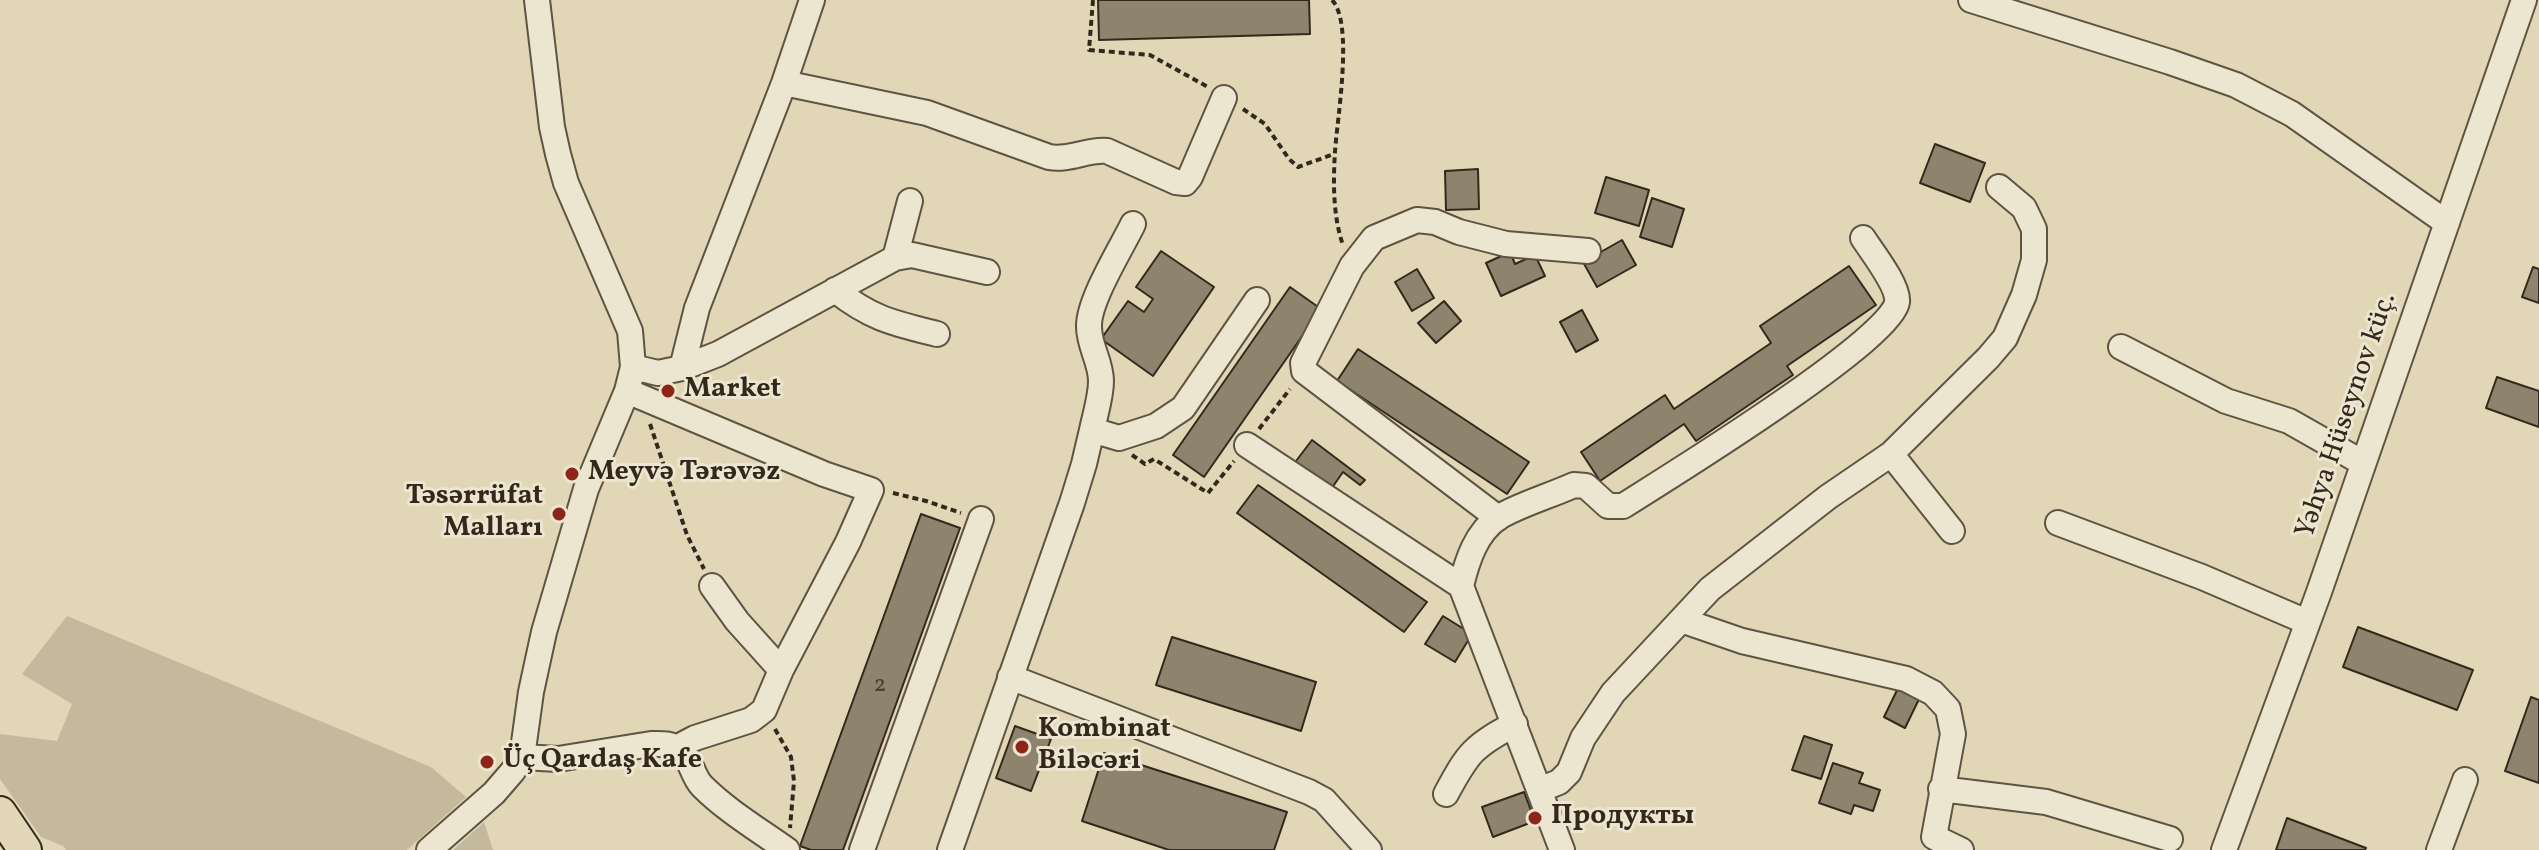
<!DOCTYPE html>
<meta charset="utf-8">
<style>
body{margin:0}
canvas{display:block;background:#e1d7b6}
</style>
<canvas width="2539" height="850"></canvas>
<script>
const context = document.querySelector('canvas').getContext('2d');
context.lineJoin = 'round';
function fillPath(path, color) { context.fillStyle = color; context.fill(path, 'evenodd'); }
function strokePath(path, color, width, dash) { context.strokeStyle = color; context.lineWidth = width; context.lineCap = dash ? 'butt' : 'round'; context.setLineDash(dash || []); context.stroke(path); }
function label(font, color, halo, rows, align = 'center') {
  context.font = font + ' Vollkorn,serif'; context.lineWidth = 6; context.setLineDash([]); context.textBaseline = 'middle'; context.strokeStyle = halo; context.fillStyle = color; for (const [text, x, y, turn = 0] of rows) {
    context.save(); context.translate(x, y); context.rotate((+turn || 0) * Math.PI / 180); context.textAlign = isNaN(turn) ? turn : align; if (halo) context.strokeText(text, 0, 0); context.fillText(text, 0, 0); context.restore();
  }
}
fillPath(new Path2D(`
 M67 616 431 767 466 797 407 850H66L63 846 41 837 0 779V734L57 741 72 704 22 674Z
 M484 822 493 850H453Z`), '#c4b99c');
const building = new Path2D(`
 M1098 0H1309L1310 34 1099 40Z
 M1935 144 1985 163 1970 202 1920 183Z
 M1478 169 1479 209 1446 210 1445 171Z
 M1606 177 1649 190 1639 226 1595 213Z
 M1652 198 1684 209 1672 247 1640 237Z
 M1622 240 1636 265 1597 287 1583 262Z
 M1161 251 1214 287 1153 376 1101 339 1128 301 1144 312 1153 299 1136 287Z
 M1510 252 1515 264 1535 255 1545 276 1501 296 1486 263Z
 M1849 266 1876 305 1787 366 1793 375 1696 441 1684 424 1600 481 1581 452 1665 395 1674 409 1771 343 1760 326Z
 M2533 267 2539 269V303L2522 297Z
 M1417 269 1434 298 1412 311 1395 282Z
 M1290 287 1321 309 1204 477 1173 455Z
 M1444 301 1461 321 1436 343 1418 323Z
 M1582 310 1598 340 1576 352 1560 322Z
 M1358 349 1529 462 1507 494 1337 381Z
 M2497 377 2539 391V427L2486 408Z
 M1312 440 1365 480 1360 485 1343 472 1329 492 1293 465Z
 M1258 485 1427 602 1404 632 1237 513Z
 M921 514 960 528 843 850H811L800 846Z
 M1443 616 1472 634 1455 662 1425 644Z
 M2358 627 2473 670 2457 710 2343 667Z
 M1172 637 1316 682 1301 731 1156 685Z
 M1901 682 1922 693 1905 728 1884 717Z
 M2531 697 2539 700V783L2505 771Z
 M1015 726 1051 739 1031 791 996 778Z
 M1804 736 1832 745 1821 779 1792 770Z
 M1104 753 1287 812 1274 850H1169L1082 821Z
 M1833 763 1863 773 1859 783 1880 790 1873 811 1854 805 1851 814 1819 803Z
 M1524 792 1535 821 1493 837 1482 807Z
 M2287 818 2366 848 2365 850H2276Z`);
fillPath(building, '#8e836d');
strokePath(building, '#34281d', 2);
const minor = new Path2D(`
 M1971 0 2170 62 2236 85 2292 114 2447 223
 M784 83 927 113 1049 157C1069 161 1087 149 1107 151L1176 182 1185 183 1190 177 1224 98
 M895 258 910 201
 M835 290C872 319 893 323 937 334
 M2121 347 2226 401 2289 421 2363 463
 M633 367 658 373 682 368 718 354 895 258 912 255 987 272
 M682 368 697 308 784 83 812 0
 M627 391 824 474 871 490 848 542 781 670 764 710 751 720 695 738 676 748
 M1092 430C1095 415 1101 397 1101 381 1101 362 1089 346 1089 327 1088 301 1121 249 1133 224
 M1247 445 1461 586 1562 850
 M1891 454 1952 531
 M1498 518 1304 371 1303 363 1352 266 1374 238 1417 220 1435 222 1459 232 1506 244 1588 251
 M2058 523 2202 577 2307 622
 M712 586 737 621 781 670
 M1461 586C1467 561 1476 532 1499 517 1519 505 1552 495 1574 485L1586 486 1608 506H1623C1664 480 1893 339 1897 302 1899 286 1872 252 1863 238
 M1681 620 1742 641 1906 679 1933 693 1948 709 1953 734 1934 837 1961 850
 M1010 677 1309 792 1324 800 1369 850
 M522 757 558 759 651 744C662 744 671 743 680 750 692 760 692 776 702 786 727 811 759 830 787 850
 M1941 789 2046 802 2170 839
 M1539 790 1559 782 1569 772 1583 738 1613 693 1710 589 1828 497 1891 454 1988 358 2005 338 2024 295 2034 260V229L2024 208 1999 187
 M1446 794C1468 753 1473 746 1515 724
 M429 850 494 793 513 771 522 757 531 692 544 632 586 489 627 391 633 367 630 331 566 183 558 154 552 127 537 0
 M862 850 981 519
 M950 850 1072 503 1084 464 1092 430 1119 438 1156 426 1183 408 1257 300
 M2224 850 2319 592 2524 0
 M2439 850 2465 780`);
const major = new Path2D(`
 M0 813 25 850`);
strokePath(minor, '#5f5443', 28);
strokePath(major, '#34281d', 36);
strokePath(new Path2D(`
 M1093 0 1089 50 1150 55 1208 87
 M1332 0C1354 23 1337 119 1335 152 1333 182 1333 217 1343 245
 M1243 109 1265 124 1289 159 1298 167 1334 154
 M650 424 687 535 704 569
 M1259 429 1290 389
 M1132 455 1145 464 1154 459 1208 493 1234 461
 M893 493 926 501 961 513
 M775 729 791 757 794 781 790 828`), '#34281d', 4, [6, 4]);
strokePath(minor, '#ece5d0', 24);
strokePath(major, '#e1d7b6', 32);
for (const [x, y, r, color] of [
 [668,391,8,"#8f2418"],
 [572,474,8,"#8f2418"],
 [559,514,8,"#8f2418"],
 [1022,747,8,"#8f2418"],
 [487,762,8,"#8f2418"],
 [1535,818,8,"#8f2418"]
]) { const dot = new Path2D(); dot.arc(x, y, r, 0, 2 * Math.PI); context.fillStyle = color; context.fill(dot); strokePath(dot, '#ece5d0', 3); }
label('24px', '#4a3f31', null, [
 ["2",880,687]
]);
label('bold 28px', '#34281d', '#ece5d0', [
 ["Market",684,391],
 ["Meyvə Tərəvəz",588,474],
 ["Təsərrüfat",543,498,"right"],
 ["Malları",543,530,"right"],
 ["Kombinat",1038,731],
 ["Biləcəri",1038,763],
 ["Üç Qardaş Kafe",503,762],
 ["Продукты",1551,818]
], 'left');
label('28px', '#34281d', '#ece5d0', [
 ["Yəhya Hüseynov küç.",2348,416,-71]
]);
</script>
